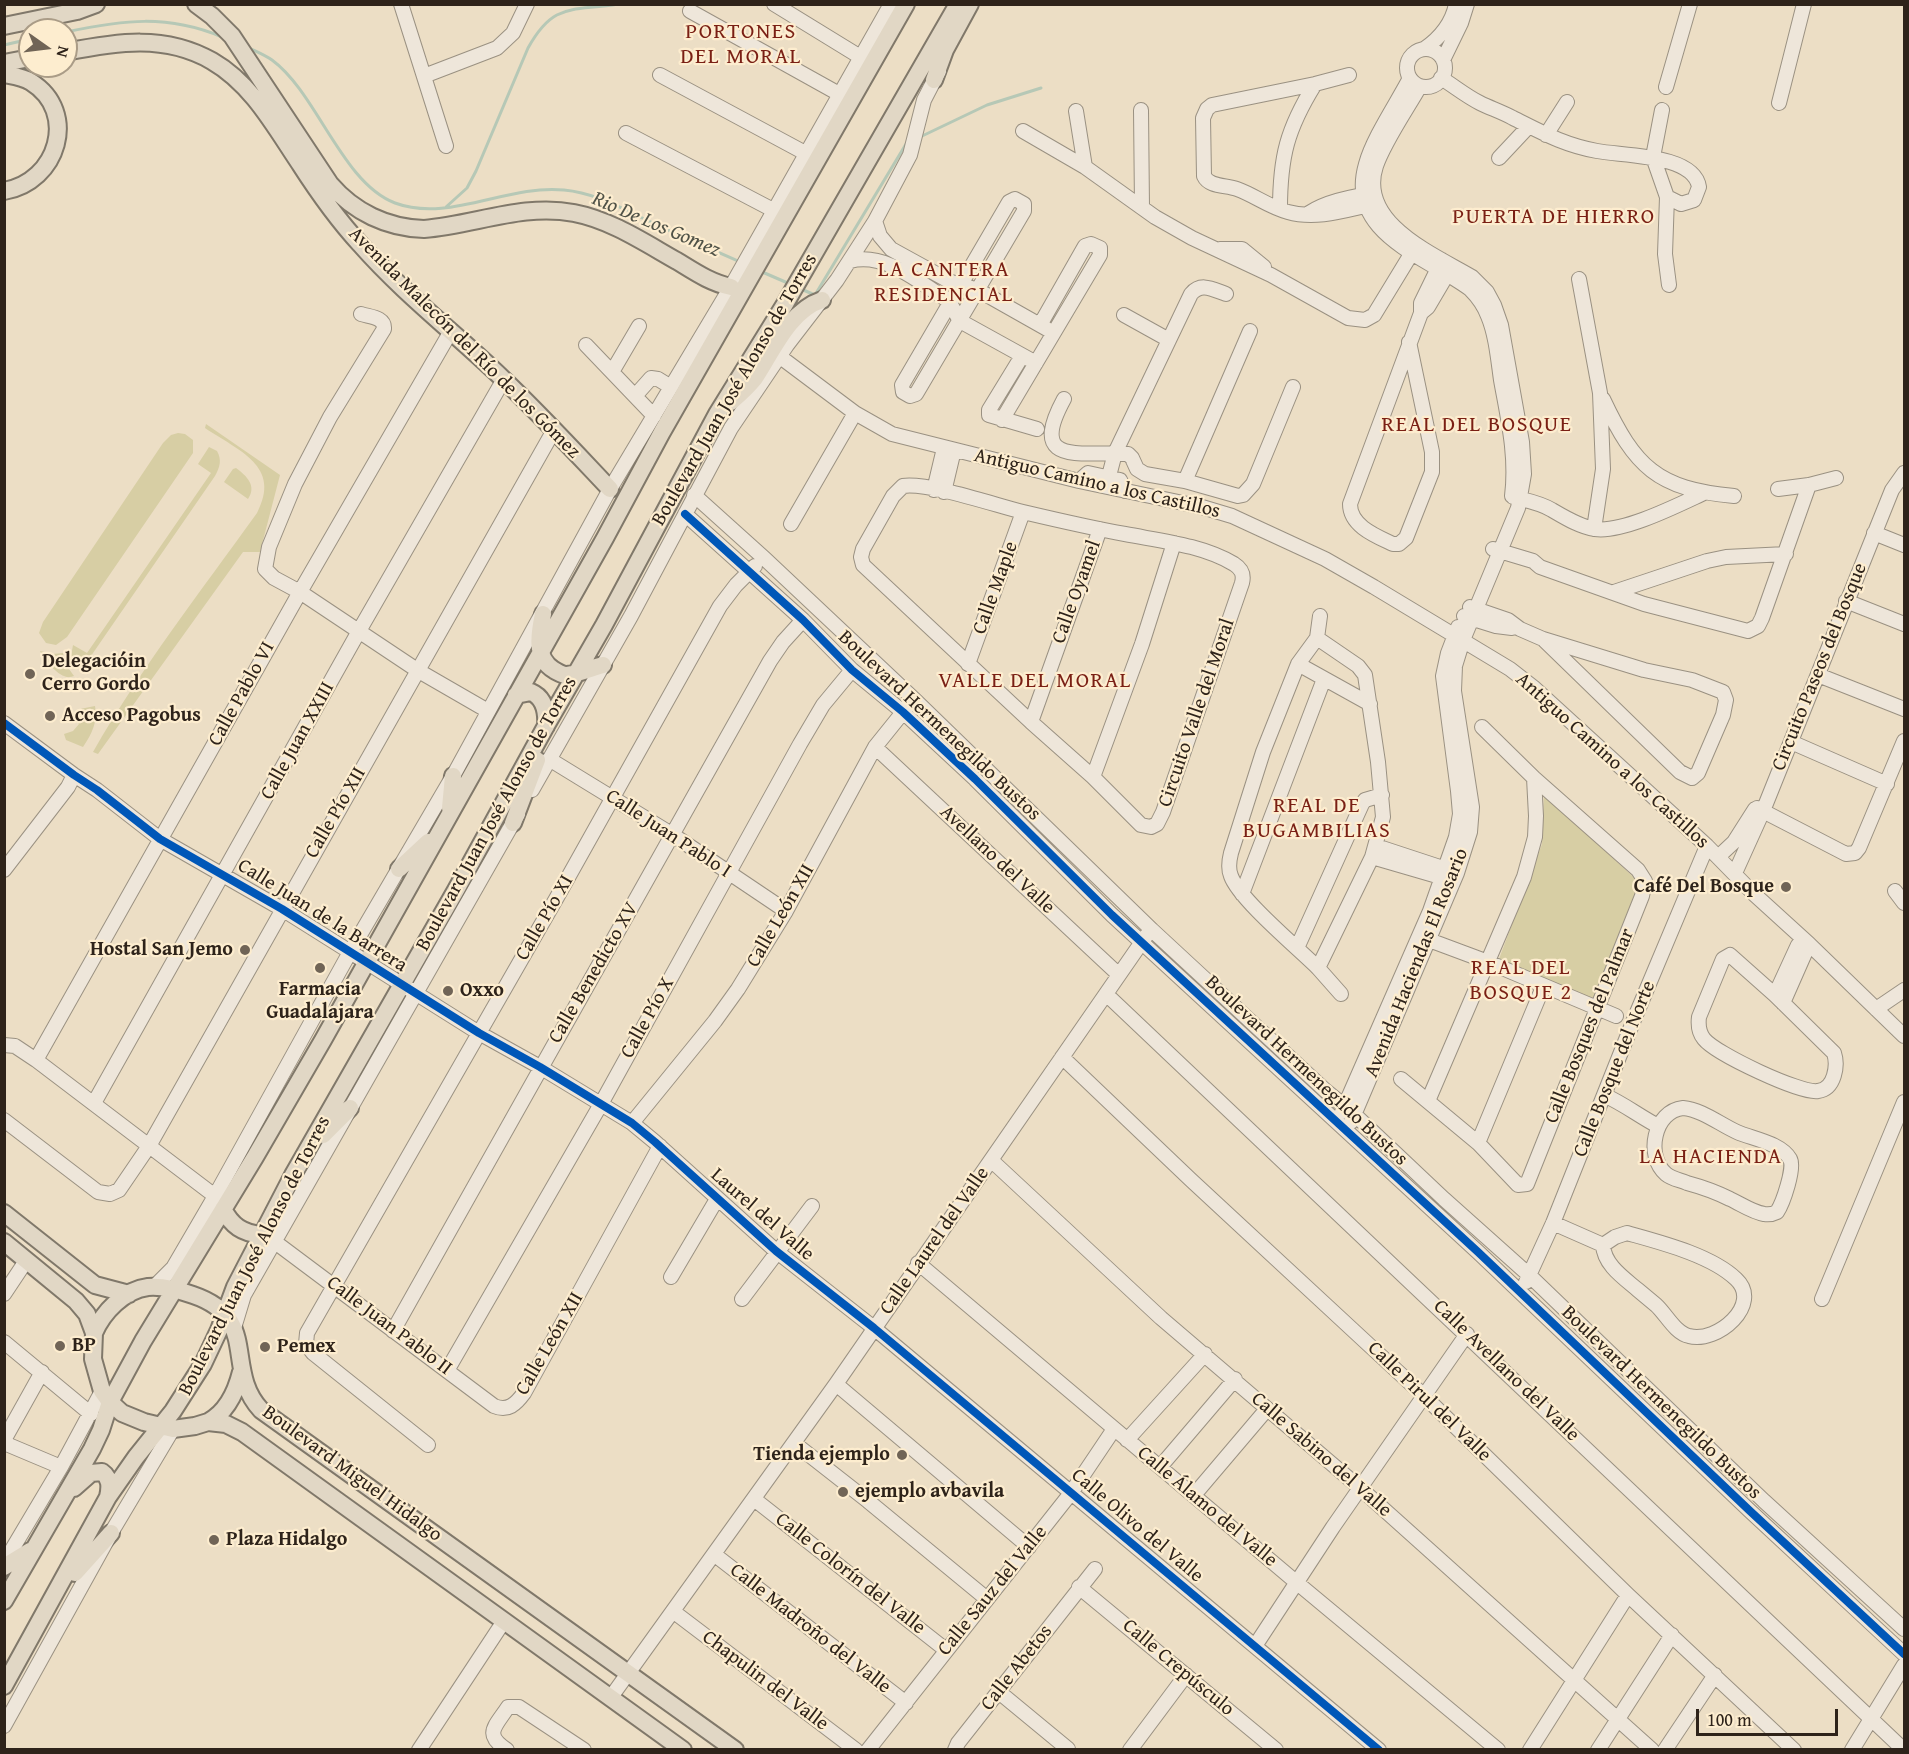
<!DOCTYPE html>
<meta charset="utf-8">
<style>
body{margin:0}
#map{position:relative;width:1909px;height:1754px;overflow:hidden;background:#ecdec5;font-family:"Gentium Book Plus",serif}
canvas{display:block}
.frame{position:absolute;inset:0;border:6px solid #2e231a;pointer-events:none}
.north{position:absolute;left:18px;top:18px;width:60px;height:60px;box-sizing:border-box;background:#fdedcf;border:2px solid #aa9c87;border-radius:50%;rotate:104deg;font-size:16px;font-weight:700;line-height:24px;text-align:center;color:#2e231a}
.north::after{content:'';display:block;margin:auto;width:21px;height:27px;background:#706456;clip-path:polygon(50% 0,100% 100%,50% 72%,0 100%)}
.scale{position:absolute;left:1696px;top:1709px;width:142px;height:27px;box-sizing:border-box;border:3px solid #2e231a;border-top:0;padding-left:8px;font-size:18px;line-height:21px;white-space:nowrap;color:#2e231a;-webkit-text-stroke:4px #fdedcf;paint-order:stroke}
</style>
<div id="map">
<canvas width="1909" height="1754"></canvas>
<div class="frame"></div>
<div class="north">N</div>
<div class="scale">100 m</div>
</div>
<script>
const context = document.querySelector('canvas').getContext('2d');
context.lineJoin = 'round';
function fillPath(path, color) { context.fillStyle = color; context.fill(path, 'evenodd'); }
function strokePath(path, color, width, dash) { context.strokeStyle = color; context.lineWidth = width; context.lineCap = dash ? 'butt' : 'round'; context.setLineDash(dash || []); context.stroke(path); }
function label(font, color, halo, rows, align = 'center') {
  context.font = font + ' "Gentium Book Plus",serif'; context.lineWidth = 4.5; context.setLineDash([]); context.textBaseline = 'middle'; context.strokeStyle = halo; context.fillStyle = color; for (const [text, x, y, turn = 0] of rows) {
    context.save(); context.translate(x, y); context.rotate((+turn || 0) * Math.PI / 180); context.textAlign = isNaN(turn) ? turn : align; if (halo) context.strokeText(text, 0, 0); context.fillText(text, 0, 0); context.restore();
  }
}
fillPath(new Path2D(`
 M206 424 280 475 260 552H243L98 754 93 752C141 668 201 591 257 513 282 466 239 451 205 428Z
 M178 433 185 434 193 440V453L67 637 56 645 46 643 39 633 43 622 163 443 171 435Z
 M209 447 217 451C222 460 220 467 215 476L82 669H80L71 656 73 645 87 653 211 473 198 464Z
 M236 468C247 476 257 486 248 499L224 482 233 469Z
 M40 651 53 654 63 653 64 662 74 676C61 682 47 662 40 651Z
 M95 706C98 721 92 734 83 747L66 740 64 734 73 731 79 724 74 719 80 709Z
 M1544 795 1640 883 1594 999 1499 959 1542 844Z`), '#d7cea4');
strokePath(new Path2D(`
 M66 32C123 20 167 14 222 37
 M4 45 30 39
 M247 47C255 51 265 55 272 60 317 93 342 183 395 203 449 223 507 184 564 190 597 193 624 210 653 223 682 237 711 249 740 262
 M920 137 987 105 1041 88
 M446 207 467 188 476 171 528 48C554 1 572 12 618 4
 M760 271 790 284
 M801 289 815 295 906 144`), '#b6c8b6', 3);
const minor = new Path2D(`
 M401 4 446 146
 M774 4 862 58
 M690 11 841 95
 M1424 49C1440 38 1452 24 1456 4
 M1407 68a19 19 0 1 1 38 0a19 19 0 1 1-38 0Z
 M1443 60 1461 23 1467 4
 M660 75 807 154
 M1349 75 1315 84 1212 105 1207 109 1203 118 1204 176C1209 187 1226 185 1237 189 1254 195 1269 207 1288 212 1316 220 1346 210 1374 204
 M424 76 497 48 513 33 527 4
 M1410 78C1397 103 1373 138 1366 164 1350 219 1396 244 1435 267 1447 274 1459 281 1470 289 1478 297 1484 305 1488 316 1496 335 1498 359 1501 380 1508 419 1517 456 1512 496
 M1441 78C1454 86 1466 96 1480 103 1490 108 1502 112 1513 118 1543 133 1564 145 1597 151 1623 156 1694 154 1699 187L1694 200 1681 204 1667 197 1653 157 1662 110
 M1666 87 1690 4
 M1779 103 1804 4
 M1141 110 1142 207
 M1076 111 1085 167
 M1023 131 1085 167 1155 217 1192 238 1271 275 1348 318 1365 320 1374 315 1416 246
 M626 133 775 211
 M1546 135 1567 102
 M1499 158 1529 126
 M1667 197 1665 254 1669 285
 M1015 199 1024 204V211L916 394 910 396 903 392 902 385 1009 202Z
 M1280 209C1280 157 1287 129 1315 84
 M1309 213C1327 201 1352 197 1373 193
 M875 221 880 236 891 249 951 282 978 290 1047 329
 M1220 249H1242L1264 267
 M850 261C884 252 916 280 943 297L950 303 960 321 1036 363
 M1579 279 1600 393 1603 469 1594 529
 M1422 312 1428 307 1451 268
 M361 314C370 317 385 317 384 329L330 417 295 484 269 547 265 569 274 578 300 592 417 670 488 711
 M1124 315 1169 340
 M1409 342 1432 452V472L1406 538 1399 544H1393C1376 536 1350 526 1350 504L1421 313V303L1442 260
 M586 345 654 416
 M779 356 855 413 892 434 1079 481 1202 507 1232 516 1325 559 1374 587 1510 669 1533 687 1707 846 1754 894 1809 944 1904 1036
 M1022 356 989 410V415L1037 429
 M612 372 639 326
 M635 396 651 378 658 379 671 387
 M1064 399C1026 469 1084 450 1128 454L1132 458 1137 469 1145 474 1185 481 1238 496 1243 495 1253 484 1293 387
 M1603 399C1635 467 1657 489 1734 496
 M1002 420 1100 255V248L1091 244 1085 246 1040 325
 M1109 476 1115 453 1191 294C1201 282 1212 289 1226 294
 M1079 481 1088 473 1120 480 1125 491
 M1185 481 1250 331
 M903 486C927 482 995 505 1023 512 1057 520 1091 528 1125 534 1161 541 1202 545 1234 564 1242 569 1244 575 1242 583L1163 812 1157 824 1151 827 1141 825 1093 777 1031 722 863 565 861 557 863 549 893 496Z
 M1778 489 1809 485 1836 478
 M934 490 944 448
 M944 492 954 450
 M694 495 764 558 915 700 1152 930 1326 1091 1354 1114 1444 1199 1529 1275 1764 1501 1904 1629
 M1513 497C1525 500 1541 503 1552 510 1564 517 1580 527 1595 529 1623 533 1678 505 1704 493
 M685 514 803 620 852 670 903 712 975 779 1112 915 1478 1252 1750 1511 1904 1654
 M791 524 855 413
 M1874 533 1904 545
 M1493 549 1533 561 1540 567 1644 604 1748 631 1758 626 1762 618 1809 485
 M1614 592 1707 561 1726 557 1786 554
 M1846 601 1904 624
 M1470 607 1508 620 1520 629 1543 639 1644 670 1692 680 1723 692 1726 700 1723 715 1698 773 1692 778 1680 772 1543 639
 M1464 616 1496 626 1512 628
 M1317 638 1358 666 1365 675 1378 762 1383 817 1372 857 1318 968C1299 949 1239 899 1231 876 1228 869 1229 861 1231 853L1263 752 1298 664Z
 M1317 638 1320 616
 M968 664 1023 512
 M1298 664 1370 704
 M1818 675 1904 709
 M1031 722 1100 529
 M4 723 74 775 97 790 160 839 282 909 479 1033 540 1067 632 1123 655 1142 776 1251 874 1328 1379 1750
 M1791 742 1887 784
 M875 747 1118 974
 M549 759 673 835 786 911
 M1093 777 1142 644 1174 543
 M532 790 631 616 731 428 787 345 837 280 875 221 910 155 924 100 939 71
 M1757 808 1846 854 1855 853 1859 848 1904 741
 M1376 846 1455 872
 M1372 857 1451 880
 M1718 857 1734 842 1755 809
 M4 870 68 787 74 775
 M1735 873 1763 811 1892 490 1904 473
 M1895 891 1904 903
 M1242 894 1324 679
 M1421 937 1488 962 1616 1016
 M1297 948 1362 804 1365 800 1382 795
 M1730 955 1775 995 1834 1053C1838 1065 1835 1089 1818 1091 1801 1094 1716 1054 1704 1039 1699 1033 1698 1025 1699 1017L1723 959Z
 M1318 968 1341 994
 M1106 994 1904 1750
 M1775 995 1798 945
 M1783 1003 1809 944
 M1876 1009 1904 990
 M4 1045 15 1046 36 1060 215 1196
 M1062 1057 1191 1180 1423 1395 1628 1595 1794 1750
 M36 1060 300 592 451 331
 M1401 1079 1478 1143 1518 1185 1527 1184 1642 896 1645 881 1638 870 1534 778 1482 727
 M1604 1095C1624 1104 1639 1116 1658 1126
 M1428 1101 1524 877 1535 837 1536 816 1534 778
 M94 1103 359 631 504 379
 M1683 1108C1703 1110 1719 1124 1737 1132 1753 1139 1781 1143 1790 1159 1795 1168 1783 1203 1777 1212 1773 1214 1769 1215 1764 1214 1752 1212 1741 1204 1730 1199 1716 1192 1702 1187 1687 1183 1680 1180 1672 1179 1666 1174 1645 1156 1654 1111 1683 1108Z
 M1342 1112 1430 911 1456 837 1460 814 1458 791 1443 676 1448 653 1458 627
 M4 1120 98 1192 110 1194 119 1190 149 1146 554 430
 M1351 1122 1457 873 1470 832 1472 807 1454 691 1455 666 1463 640 1518 508 1524 474 1522 442 1501 325 1494 305 1487 292 1472 277C1435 255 1357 223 1376 166 1384 142 1407 109 1420 86
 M632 1123 715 1021 738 989 786 911 875 747 908 706
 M1478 1143 1543 987
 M991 1160 1161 1318 1360 1488 1652 1750
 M1553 1223 1603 1245
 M1627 1233C1659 1242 1711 1255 1736 1279 1763 1304 1717 1344 1689 1336 1675 1333 1666 1314 1656 1305 1650 1300 1644 1295 1638 1290 1624 1278 1604 1265 1603 1245L1615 1237Z
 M275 1242 494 1406C508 1412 516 1404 524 1393L660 1146
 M918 1263 1296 1582 1498 1750
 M671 1277 717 1199
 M1526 1282 1553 1223 1633 1022 1707 846
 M154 1287 173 1268 215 1196 350 952 453 776 610 489 732 285 891 4
 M4 1294 26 1261
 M742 1299 812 1206
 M1822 1299 1904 1102
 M234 1328 244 1295 518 814
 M393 1331 770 661 783 642 803 620
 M4 1342 91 1414
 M448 1369 601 1104 800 744 823 705 852 670
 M836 1384 1029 1547
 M4 1440 42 1372
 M1127 1440 1205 1354
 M4 1443 61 1467
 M794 1443 868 1501 987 1599
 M428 1445 313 1353 306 1344 307 1333 556 899 720 606 736 585 755 566
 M1160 1467 1235 1379
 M1194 1495 1267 1409
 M754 1499 946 1650
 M715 1555 906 1703
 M4 1563 61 1467 102 1391
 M1079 1587 1276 1750
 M674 1612 856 1750
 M1255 1646 1333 1527 1467 1334
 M999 1692 1068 1749
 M611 1697 836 1384 1146 936
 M4 1726 111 1533 173 1429
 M419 1750 504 1621
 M507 1750C483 1734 495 1727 508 1707H519L584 1750
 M868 1750 1071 1493 1114 1429
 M955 1750 958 1743 1095 1569
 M1130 1750 1186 1675
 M1530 1750 1628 1595
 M1598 1750 1672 1635
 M1665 1750 1715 1675
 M1852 1750 1904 1665`);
const major = new Path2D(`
 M196 4 212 16 232 36 330 184C354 212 387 228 424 229 475 225 523 203 574 213 611 220 645 243 677 261 695 272 711 283 731 287
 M4 26 77 11 96 4
 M66 52C117 42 165 34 212 61 252 84 275 127 300 164 318 192 337 219 360 244 403 293 455 333 502 378 540 414 575 452 610 489
 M4 63 30 58
 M4 74C14 76 23 77 31 82 79 112 58 182 4 191
 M934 80 945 50 970 4
 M731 402C740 394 748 387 755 378 773 351 789 311 822 300
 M543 614C539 633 534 658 554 670 558 672 562 675 567 675 578 674 592 668 603 665
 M516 695 531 692C545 698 547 712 546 726
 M450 808 453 776
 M513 823 537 760
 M399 869 428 842
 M323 1135 350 1108
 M223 1209C232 1226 242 1233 262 1235
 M4 1213 95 1285 129 1294
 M4 1242 76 1301 87 1314 94 1333 93 1359 102 1391 110 1402 122 1413 144 1422 173 1429 195 1426 208 1422 226 1424 242 1432 683 1750
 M94 1333C103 1312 124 1290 148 1287 165 1286 178 1290 193 1295 261 1318 223 1369 261 1410L735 1750
 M208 1422C227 1412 236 1392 241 1372
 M74 1488 91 1473 102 1472C111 1478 110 1488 108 1497
 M4 1567 30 1551
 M75 1573 111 1533
 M4 1601 92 1449 101 1430 110 1402 143 1341 255 1157 323 1040 605 538 662 432 906 4
 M4 1686 108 1497 136 1457 173 1411 203 1364 219 1330 235 1287 293 1175 456 890 547 724 604 625 717 414 785 304 958 4`);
strokePath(minor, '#9a9182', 16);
strokePath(major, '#80786a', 20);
strokePath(minor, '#eee6da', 14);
strokePath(major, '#e1d7c5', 16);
strokePath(new Path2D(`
 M685 514 803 620 852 670 903 712 975 779 1112 915 1478 1252 1750 1511 1904 1654
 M4 723 74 775 97 790 160 839 282 909 479 1033 540 1067 632 1123 655 1142 776 1251 874 1328 1379 1750`), '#0057b8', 8);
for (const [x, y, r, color] of [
 [30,674,6,"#706456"],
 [50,716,6,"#706456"],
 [1786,887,6,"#706456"],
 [245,950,6,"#706456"],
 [320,968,6,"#706456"],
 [448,991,6,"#706456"],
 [60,1346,6,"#706456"],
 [265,1347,6,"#706456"],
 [902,1455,6,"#706456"],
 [843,1492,6,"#706456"],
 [214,1540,6,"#706456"]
]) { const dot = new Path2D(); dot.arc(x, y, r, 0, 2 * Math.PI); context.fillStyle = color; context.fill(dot); strokePath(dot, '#fdedcf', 2); }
label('20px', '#2e231a', '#fdedcf', [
 ["Avenida Malecón del Río de los Gómez",464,343,45],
 ["Boulevard Juan José Alonso de Torres",735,390,-60],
 ["Antiguo Camino a los Castillos",1097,484,13],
 ["Calle Maple",996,588,-70],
 ["Calle Oyamel",1077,592,-70],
 ["Circuito Paseos del Bosque",1820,667,-68],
 ["Calle Pablo VI",242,694,-61],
 ["Circuito Valle del Moral",1197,713,-71],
 ["Boulevard Hermenegildo Bustos",939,726,43],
 ["Calle Juan XXIII",298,741,-61],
 ["Antiguo Camino a los Castillos",1612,761,42],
 ["Calle Pío XII",336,813,-60],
 ["Boulevard Juan José Alonso de Torres",497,814,-61],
 ["Calle Juan Pablo I",668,834,33],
 ["Avellano del Valle",997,860,43],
 ["Calle Juan de la Barrera",322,916,32],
 ["Calle León XII",781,916,-60],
 ["Calle Pío XI",545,918,-60],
 ["Avenida Haciendas El Rosario",1417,963,-68],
 ["Calle Benedicto XV",594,973,-60],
 ["Calle Pío X",648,1018,-61],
 ["Calle Bosques del Palmar",1590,1026,-68],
 ["Calle Bosque del Norte",1615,1069,-68],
 ["Boulevard Hermenegildo Bustos",1306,1071,43],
 ["Laurel del Valle",762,1215,41],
 ["Calle Laurel del Valle",935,1241,-55],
 ["Boulevard Juan José Alonso de Torres",255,1256,-63],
 ["Calle Juan Pablo II",389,1326,37],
 ["Calle León XII",550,1344,-60],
 ["Calle Avellano del Valle",1506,1371,44],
 ["Calle Pirul del Valle",1429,1402,44],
 ["Boulevard Hermenegildo Bustos",1661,1403,44],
 ["Calle Sabino del Valle",1321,1455,41],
 ["Boulevard Miguel Hidalgo",352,1474,36],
 ["Calle Álamo del Valle",1207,1507,40],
 ["Calle Olivo del Valle",1137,1526,40],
 ["Calle Colorín del Valle",850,1574,38],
 ["Calle Sauz del Valle",993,1591,-51],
 ["Calle Madroño del Valle",810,1629,38],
 ["Calle Abetos",1017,1668,-52],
 ["Calle Crepúsculo",1178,1668,40],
 ["Chapulin del Valle",765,1681,37]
]);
label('bold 20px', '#2e231a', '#fdedcf', [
 ["Delegacióin",42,662],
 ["Cerro Gordo",42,685],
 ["Acceso Pagobus",62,716],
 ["Café Del Bosque",1774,887,"right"],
 ["Hostal San Jemo",233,950,"right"],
 ["Farmacia",320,990,"center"],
 ["Guadalajara",320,1013,"center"],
 ["Oxxo",460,991],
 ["BP",72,1346],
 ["Pemex",277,1347],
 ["Tienda ejemplo",890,1455,"right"],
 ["ejemplo avbavila",855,1492],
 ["Plaza Hidalgo",226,1540]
], 'left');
label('italic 21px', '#505247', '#fdedcf', [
 ["Rio De Los Gomez",656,225,23]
]);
context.letterSpacing = '1.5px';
label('22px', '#7a1f14', '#fdedcf', [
 ["PORTONES",741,32],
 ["DEL MORAL",741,57],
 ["PUERTA DE HIERRO",1554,217],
 ["LA CANTERA",944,270],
 ["RESIDENCIAL",944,295],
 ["REAL DEL BOSQUE",1477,425],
 ["VALLE DEL MORAL",1035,681],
 ["REAL DE",1317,806],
 ["BUGAMBILIAS",1317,831],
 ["REAL DEL",1521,968],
 ["BOSQUE 2",1521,993],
 ["LA HACIENDA",1711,1157]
]);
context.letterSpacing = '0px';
</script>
